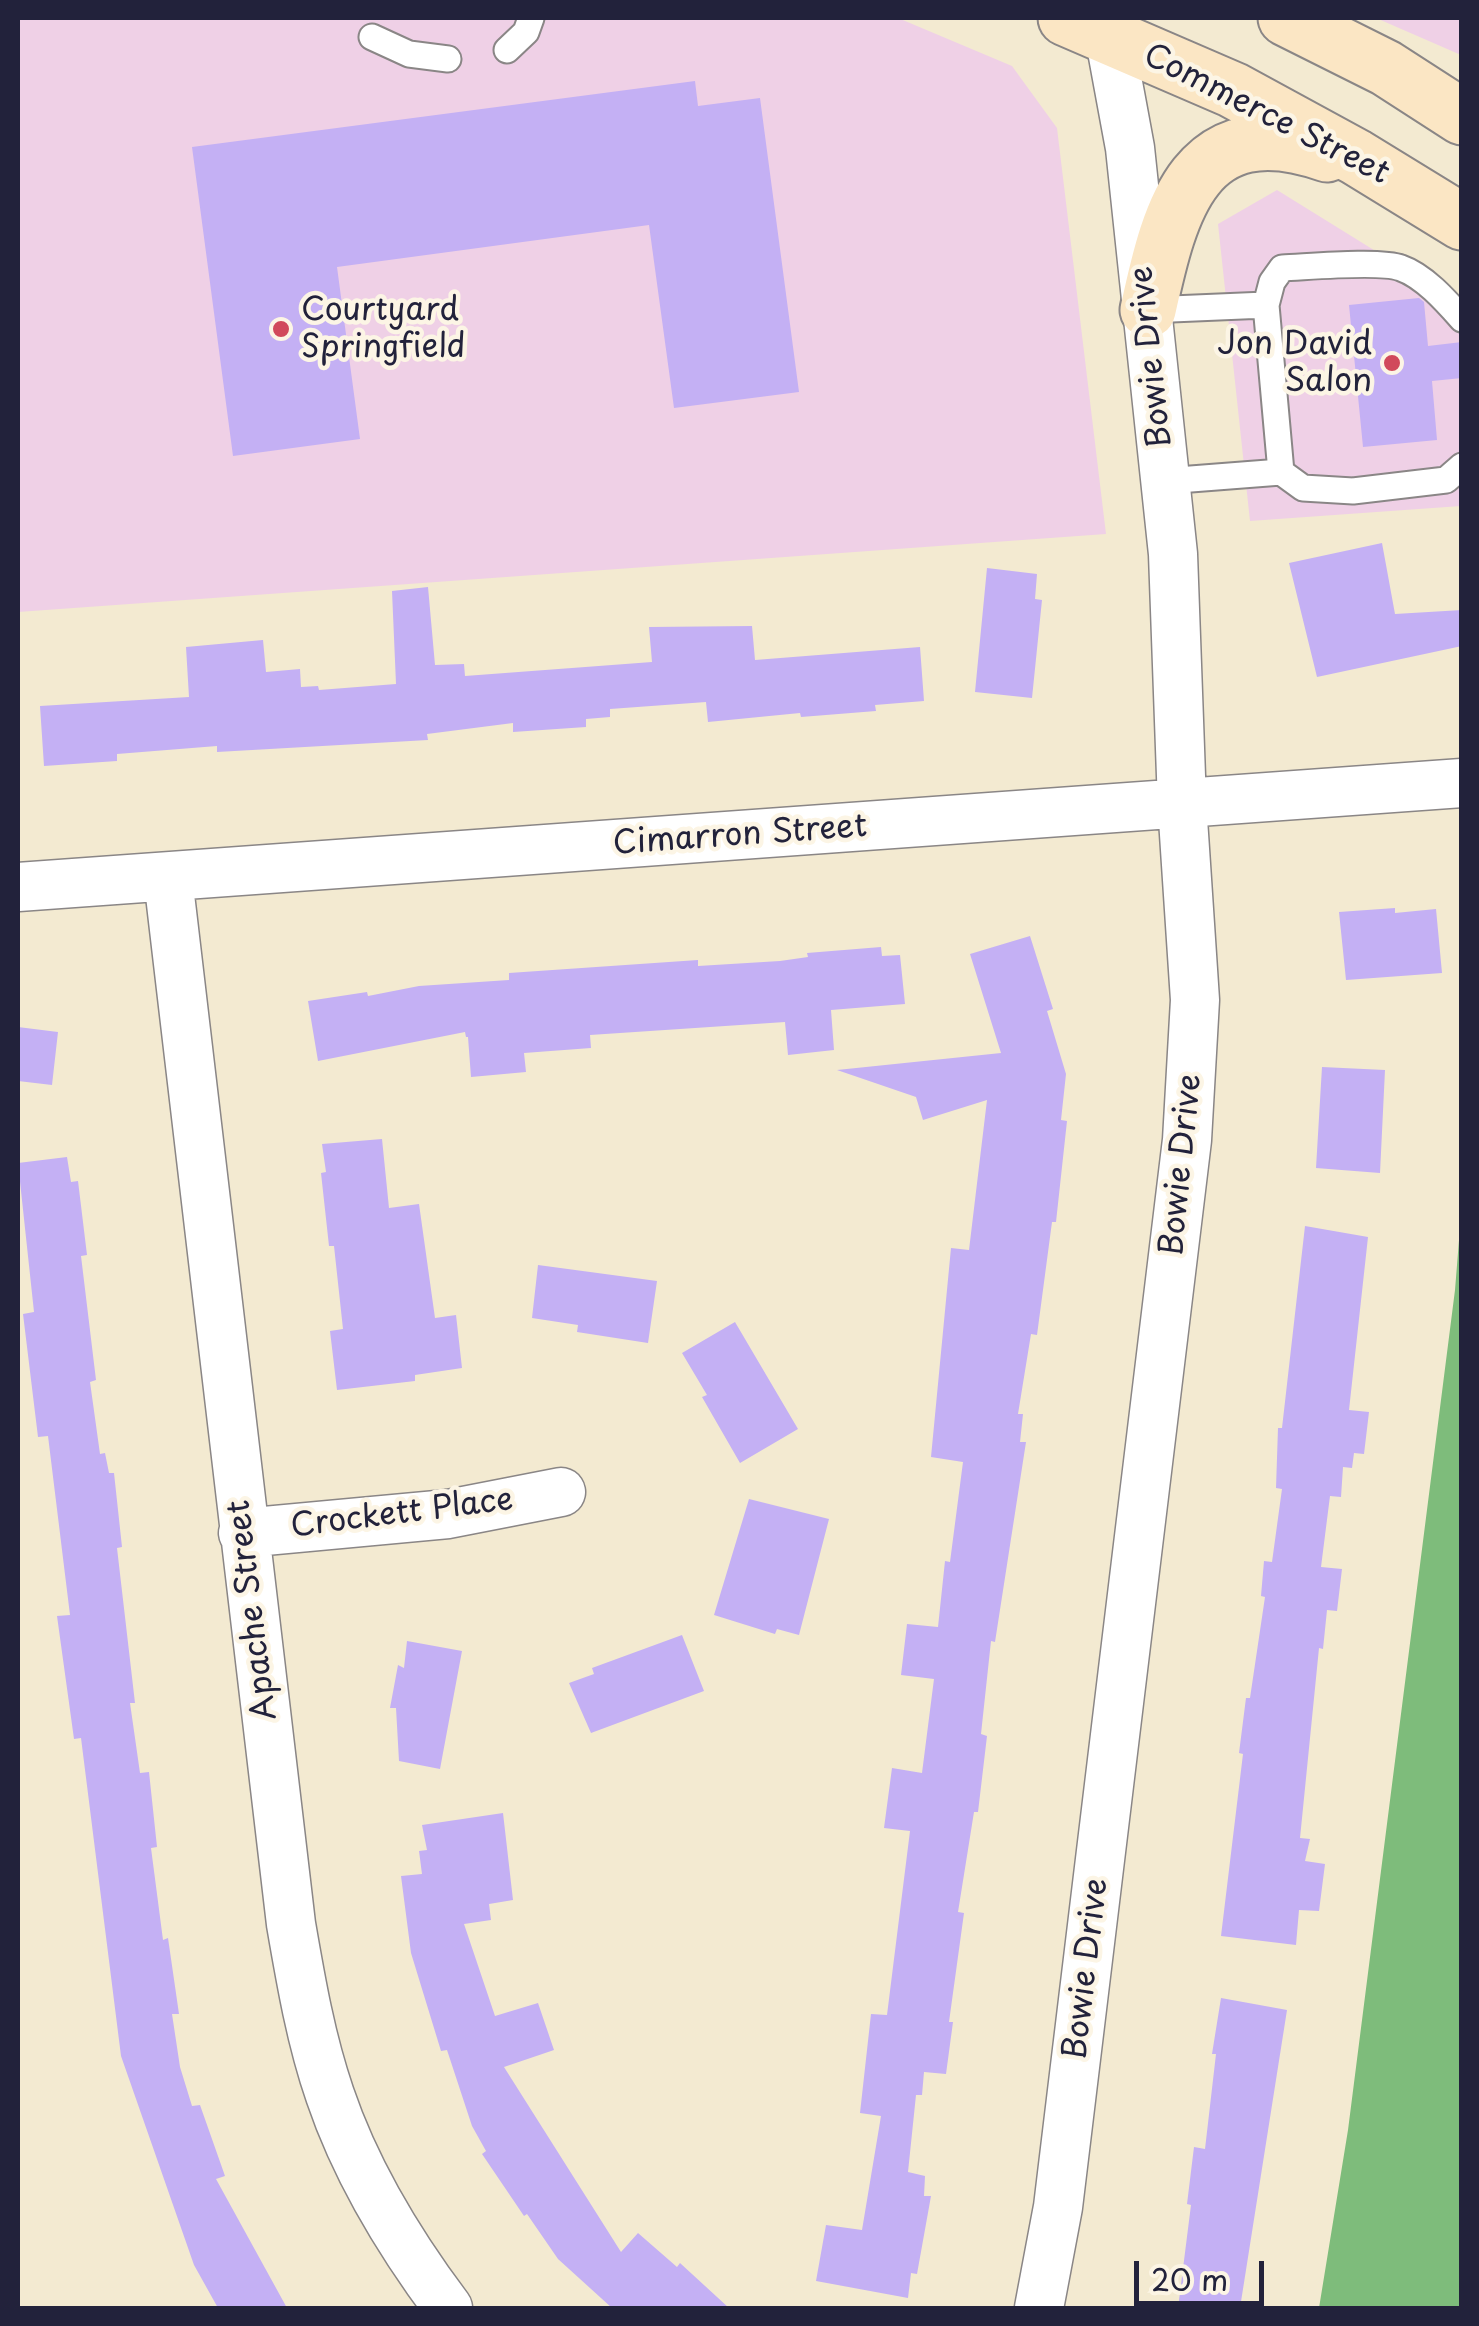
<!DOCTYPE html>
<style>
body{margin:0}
#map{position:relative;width:1479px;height:2326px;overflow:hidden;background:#f3ead1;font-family:"Playpen Sans",sans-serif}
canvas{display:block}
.frame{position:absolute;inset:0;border:20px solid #22223b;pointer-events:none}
.scale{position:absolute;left:1134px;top:2261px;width:130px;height:45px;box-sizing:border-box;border:5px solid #22223b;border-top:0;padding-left:12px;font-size:30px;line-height:35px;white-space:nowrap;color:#22223b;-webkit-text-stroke:8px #fcf5e5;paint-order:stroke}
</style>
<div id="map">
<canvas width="1479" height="2326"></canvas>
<div class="frame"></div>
<div class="scale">20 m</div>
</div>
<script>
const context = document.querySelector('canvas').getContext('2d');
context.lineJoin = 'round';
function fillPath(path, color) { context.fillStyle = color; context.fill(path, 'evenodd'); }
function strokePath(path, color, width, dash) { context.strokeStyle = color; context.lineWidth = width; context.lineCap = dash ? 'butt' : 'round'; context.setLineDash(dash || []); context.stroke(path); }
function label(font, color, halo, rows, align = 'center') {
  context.font = font + ' "Playpen Sans",sans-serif'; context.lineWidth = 9; context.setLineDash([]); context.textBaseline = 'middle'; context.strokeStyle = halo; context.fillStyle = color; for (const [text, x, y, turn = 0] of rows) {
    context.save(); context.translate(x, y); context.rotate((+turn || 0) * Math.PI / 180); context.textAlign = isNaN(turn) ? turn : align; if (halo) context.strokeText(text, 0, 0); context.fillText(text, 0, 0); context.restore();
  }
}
fillPath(new Path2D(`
 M18 18H898L1012 66 1057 128 1106 534 18 612Z
 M1376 18H1461V55Z
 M1277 190 1461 304V506L1250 521 1218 224Z`), '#efd0e6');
fillPath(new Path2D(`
 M1461 1215V2308H1319L1348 2130 1455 1290Z`), '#7ebc7b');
fillPath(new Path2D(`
 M695 81 698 106 760 98 799 392 674 408 649 225 337 267 360 439 233 456 192 147Z
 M1419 298 1424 302 1428 346 1462 342V378L1432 381 1437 440 1363 447 1349 305Z
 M1382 543 1395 614 1462 610V646L1317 677 1289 563Z
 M987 568 1037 574 1035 599 1042 600 1032 698 975 692Z
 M428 587 435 665 464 664 465 676 652 662 649 627 752 626 755 660 920 647 924 701 875 705 876 711 801 717 800 713 708 722 706 702 610 709V717L586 719V727L513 732V723L427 734 428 740 217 752V746L117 754V761L44 766 40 706 189 697 186 647 263 640 266 672 300 669 301 687 318 686 319 690 396 684 392 591Z
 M1395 908V913L1436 909 1442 973 1346 980 1339 912Z
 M1030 936 1053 1009 1047 1011 1066 1074 1061 1120 1067 1121 1056 1222H1052L1037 1335 1031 1334 1018 1414H1023L1020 1442H1026L995 1642 991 1641 981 1734 987 1736 978 1812H974L958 1912 964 1913 949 2022H953L946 2074 924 2072 922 2095H916L908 2172 925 2176 924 2196H931L917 2274 911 2273 908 2298 816 2281 826 2225 862 2230 881 2116 860 2113 871 2014 887 2015 910 1831 884 1828 892 1768 922 1773 934 1679 901 1675 907 1624 938 1627 945 1561 950 1562 963 1462 931 1457 951 1248 969 1250 987 1100 923 1120 916 1097 837 1070 1001 1053 970 954Z
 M881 947 882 956 900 955 905 1004 831 1010 834 1050 788 1055 785 1022 590 1035 591 1048 524 1053 526 1072 471 1077 468 1037H466L465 1032 318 1061 308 1001 367 992 368 996 419 986 509 980V973L698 960V966L780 961 808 957 807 953Z
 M18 1027 58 1032 52 1085 18 1081Z
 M1322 1067 1385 1070 1380 1173 1316 1168Z
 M382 1139 389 1208 419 1204 435 1318 456 1315 462 1368 415 1375V1381L337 1390 330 1331 343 1329 334 1246H329L321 1173 326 1172 322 1144Z
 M67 1157 71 1182 78 1181 87 1255 81 1256 96 1380 90 1382 100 1454 105 1453 109 1473H114L122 1547 117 1548 135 1703H130L140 1773 149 1772 157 1847 151 1848 163 1940 168 1938 179 2014H172L180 2067 192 2106 200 2105 225 2176 216 2179 287 2308H218L194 2265 121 2056 81 1738 74 1739 57 1616 70 1615 48 1436 38 1437 23 1314 34 1312 18 1163Z
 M1305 1226 1368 1237 1349 1410 1369 1412 1364 1454 1354 1453 1352 1468 1343 1467 1341 1497 1330 1496 1321 1567 1342 1569 1337 1611 1327 1610 1323 1649 1319 1648 1300 1838 1310 1839 1305 1861 1325 1864 1319 1911 1299 1910 1296 1945 1221 1936 1243 1754 1239 1753 1246 1698H1250L1265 1597 1261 1596 1264 1561 1272 1562 1282 1489 1276 1488 1278 1428H1282Z
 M538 1265 657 1281 648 1343 577 1332 578 1325 532 1318Z
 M735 1322 798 1429 740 1463 702 1397 707 1395 682 1353Z
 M749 1499 829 1519 799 1635 777 1629 775 1634 714 1615Z
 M682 1635 704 1691 591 1733 569 1683 594 1674 592 1668Z
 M407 1641 462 1651 440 1769 399 1761 396 1708H390L398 1665 404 1668Z
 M503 1813 513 1900 489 1904 491 1920 464 1924 495 2016 538 2003 554 2050 504 2067 621 2252 638 2233 677 2267 680 2263 729 2308H612L558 2259 527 2214 524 2216 482 2154 486 2151 472 2126 447 2050 441 2051 411 1953 401 1876 422 1874 419 1851 427 1850 422 1825Z
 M1221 1998 1287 2010 1240 2308H1178L1191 2205 1187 2204 1194 2147 1205 2149 1216 2054H1212Z`), '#c4b0f4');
const service = new Path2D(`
 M372 37 409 54 448 59
 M507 50 526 32 531 18
 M1266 305 1272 282 1282 268C1308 267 1380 260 1401 268 1424 276 1446 301 1462 319
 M1148 310 1266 305 1281 472 1165 481
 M1281 472 1303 488 1353 491 1446 480 1462 466`);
const minor = new Path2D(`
 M168 878 291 1924C301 1982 311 2040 330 2095 356 2172 400 2244 448 2308
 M18 887 1462 783
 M243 1533 448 1514 561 1492
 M1039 2308 1058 2207 1187 1140 1195 1000 1182 804 1173 554 1130 148 1106 18`);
const secondary = new Path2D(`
 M1066 18 1233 90 1356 157 1462 222
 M1286 18 1386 68 1462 117
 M1148 310C1170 208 1195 108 1327 154`);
strokePath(service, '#8a8686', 29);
strokePath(minor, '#8a8686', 51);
strokePath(secondary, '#8a8686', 59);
strokePath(service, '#fff', 25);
strokePath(minor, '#fff', 48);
strokePath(secondary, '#fbe6c4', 55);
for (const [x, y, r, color] of [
 [281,329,10,"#d1495b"],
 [1392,363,10,"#d1495b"]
]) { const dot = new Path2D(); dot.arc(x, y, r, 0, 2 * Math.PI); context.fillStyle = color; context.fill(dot); strokePath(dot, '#fcf5e5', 4); }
label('32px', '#22223b', '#fcf5e5', [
 ["Commerce Street",1266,115,27],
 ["Bowie Drive",1152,357,-96],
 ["Cimarron Street",740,836,-4],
 ["Bowie Drive",1182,1165,-84],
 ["Crockett Place",402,1514,-7],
 ["Apache Street",253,1610,-97],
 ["Bowie Drive",1087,1969,-83]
]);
label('32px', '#22223b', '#fcf5e5', [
 ["Courtyard",301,311],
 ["Springfield",301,348],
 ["Jon David",1372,345,"right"],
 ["Salon",1372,382,"right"]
], 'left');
</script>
